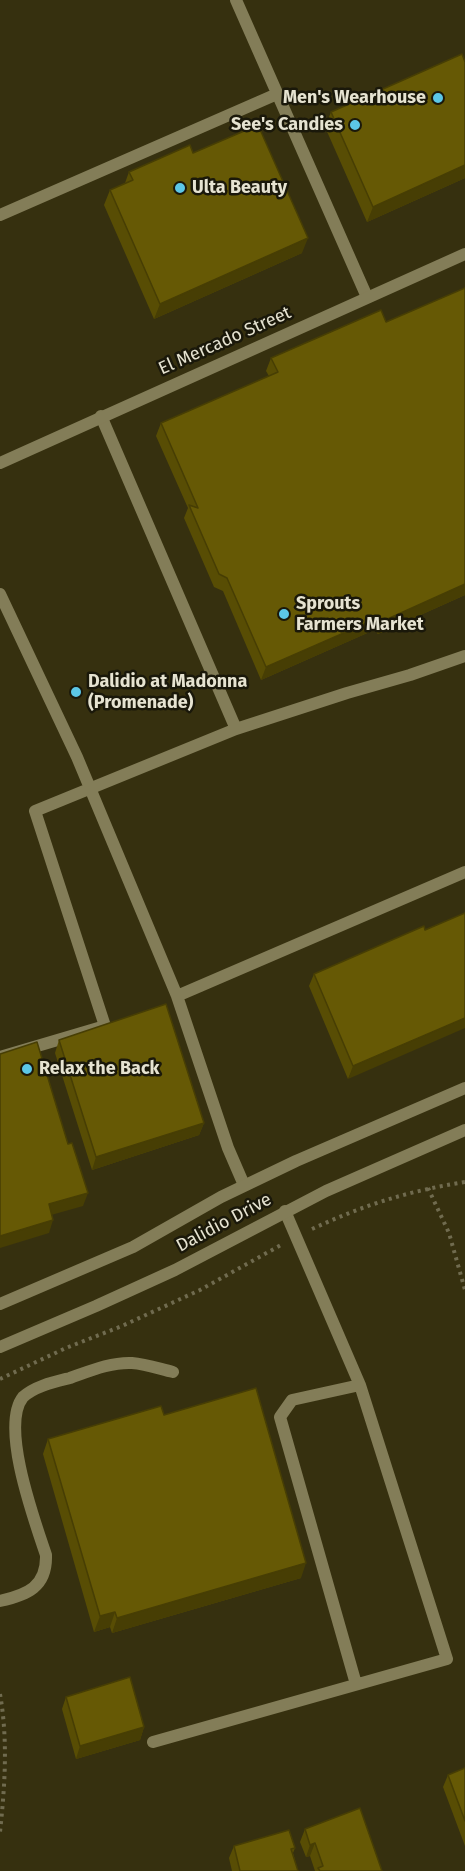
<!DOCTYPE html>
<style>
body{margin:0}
canvas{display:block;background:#36300f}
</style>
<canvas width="465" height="1871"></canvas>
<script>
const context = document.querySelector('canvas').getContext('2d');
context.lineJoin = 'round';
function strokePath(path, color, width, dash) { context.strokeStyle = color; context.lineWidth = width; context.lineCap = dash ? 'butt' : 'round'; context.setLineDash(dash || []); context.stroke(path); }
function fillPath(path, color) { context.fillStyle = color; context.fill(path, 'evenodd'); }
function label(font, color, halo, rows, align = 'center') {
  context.font = font + ' "Fira Sans",sans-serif'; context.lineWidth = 5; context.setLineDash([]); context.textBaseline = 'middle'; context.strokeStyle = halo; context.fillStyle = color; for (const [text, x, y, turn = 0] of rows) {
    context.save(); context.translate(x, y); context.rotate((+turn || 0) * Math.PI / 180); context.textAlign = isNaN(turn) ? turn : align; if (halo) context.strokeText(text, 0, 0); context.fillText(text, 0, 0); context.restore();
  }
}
strokePath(new Path2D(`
 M428 1188 449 1233 465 1290
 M312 1229C364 1205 408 1191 465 1182
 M0 1379 66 1348 122 1326 200 1290 281 1245
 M0 1694C8 1740 5 1785 0 1832`), '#706b4f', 4, [3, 4.5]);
strokePath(new Path2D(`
 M236 0 367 297
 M0 215 277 94
 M101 416 236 729
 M0 594 77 757 177 996 228 1148 244 1185
 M177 996 465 872
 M0 1057 105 1026 35 811 236 729 347 693 410 675 465 656
 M0 1601C27 1595 47 1587 46 1555 34 1519 0 1426 23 1397 35 1386 54 1382 70 1378 90 1371 111 1362 132 1363 146 1364 160 1369 173 1372
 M356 1684 280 1417 292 1400 360 1385
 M153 1742 447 1659 360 1385 285 1211`), '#837d58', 12);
strokePath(new Path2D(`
 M0 463 465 254`), '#837d58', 12);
strokePath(new Path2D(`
 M0 1304 133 1247 221 1197 296 1161 465 1088
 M0 1347 96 1306 175 1270 326 1191 465 1130`), '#837d58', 12);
fillPath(new Path2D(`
 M465 62V178L367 222 325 127 331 112Z
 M193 153 302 253 154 319 104 205 110 190 125 183 129 172Z
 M465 288V595L378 634 374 630 261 680 223 591 214 587 184 518 188 508 156 436 161 423 269 376 266 371 271 358 386 322Z
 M424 926 348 1079 309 986 314 974Z
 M59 1040 204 1123 199 1135 92 1170 55 1053Z
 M164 1415 301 1578 112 1633 110 1627 94 1632 43 1454 48 1439Z
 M66 1697 144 1727 140 1740 76 1759 62 1709Z
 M465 1768V1846L443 1787 448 1775Z
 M305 1829 382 1871H315L310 1856 306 1857 300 1842Z
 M234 1846 295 1848 293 1853 298 1871H232L229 1858Z`), '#584d04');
fillPath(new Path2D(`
 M465 165V178L367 222 373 207Z
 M308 238 302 253 154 319 160 304Z
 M465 584V595L378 634 383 621Z
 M378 618 374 630 261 680 266 667Z
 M465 1018V1028L348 1079 353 1066Z
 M204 1123 199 1135 92 1170 96 1157Z
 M88 1193 83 1206 44 1217 49 1204Z
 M53 1220 49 1233 0 1248V1236Z
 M306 1563 301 1578 112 1633 117 1618Z
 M115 1612 110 1627 94 1632 100 1616Z
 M144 1727 140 1740 76 1759 80 1746Z
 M315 1843 310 1856 306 1857 310 1845Z`), '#473e04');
const building = new Path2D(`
 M462 54 465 62V165L373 207 331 112Z
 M258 125 308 238 160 304 110 190 133 180 129 172 190 145 193 153Z
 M465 288V584L383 621 378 618 266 667 227 578 219 574 189 505 198 508 161 423 278 372 271 358 381 310 386 322Z
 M465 913V1018L353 1066 314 974 424 926 425 930Z
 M166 1004 204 1123 96 1157 59 1040Z
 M37 1042 68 1144 72 1143 88 1193 49 1204 53 1220 0 1236V1054Z
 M256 1388 306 1563 117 1618 115 1612 100 1616 48 1439 161 1406 164 1415Z
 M130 1677 144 1727 80 1746 66 1697Z
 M465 1768V1821L448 1775Z
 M360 1808 382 1871H320L318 1868 323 1866 315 1843 310 1845 305 1829Z
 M289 1830 295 1848 291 1849 298 1871H240L234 1846Z`);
fillPath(building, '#665905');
strokePath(building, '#473e04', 1.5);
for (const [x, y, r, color] of [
 [438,98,6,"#5cc7e7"],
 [355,125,6,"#5cc7e7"],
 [180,188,6,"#5cc7e7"],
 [284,614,6,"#5cc7e7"],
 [76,692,6,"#5cc7e7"],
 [27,1069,6,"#5cc7e7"]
]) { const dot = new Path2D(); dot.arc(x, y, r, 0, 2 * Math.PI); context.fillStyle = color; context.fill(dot); strokePath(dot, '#1a180a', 2); }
label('bold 18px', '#e6e3d1', '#1a180a', [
 ["Men's Wearhouse",426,98,"right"],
 ["See's Candies",343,125,"right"],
 ["Ulta Beauty",192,188],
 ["Sprouts",296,604],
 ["Farmers Market",296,625],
 ["Dalidio at Madonna",88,682],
 ["(Promenade)",88,703],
 ["Relax the Back",39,1069]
], 'left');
label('18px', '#e6e3d1', '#1a180a', [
 ["El Mercado Street",225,341,-24],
 ["Dalidio Drive",224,1223,-28]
]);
</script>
